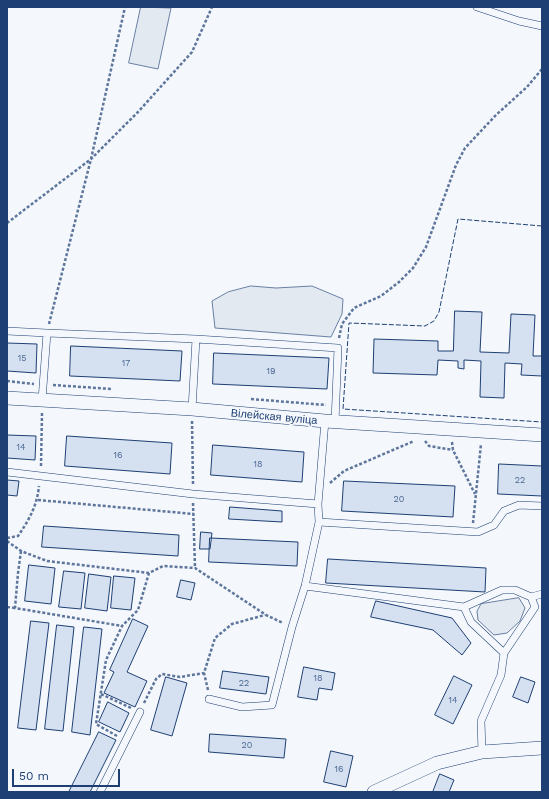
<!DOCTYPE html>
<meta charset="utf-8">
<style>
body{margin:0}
#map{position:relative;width:549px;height:799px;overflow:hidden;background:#f4f7fb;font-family:"Work Sans",sans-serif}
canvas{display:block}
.frame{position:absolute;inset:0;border:8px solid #1d3f73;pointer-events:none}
.scale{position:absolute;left:12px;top:769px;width:108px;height:18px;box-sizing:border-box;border:2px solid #1d3f73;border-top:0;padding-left:5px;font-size:12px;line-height:14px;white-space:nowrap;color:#1d3f73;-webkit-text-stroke:3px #f4f7fb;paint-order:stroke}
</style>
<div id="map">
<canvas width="549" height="799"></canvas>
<div class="frame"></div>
<div class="scale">50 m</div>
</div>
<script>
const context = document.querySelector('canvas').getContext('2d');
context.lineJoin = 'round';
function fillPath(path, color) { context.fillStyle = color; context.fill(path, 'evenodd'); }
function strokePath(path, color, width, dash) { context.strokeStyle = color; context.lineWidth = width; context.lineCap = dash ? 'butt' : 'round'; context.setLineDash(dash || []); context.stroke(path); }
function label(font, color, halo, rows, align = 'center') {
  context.font = font + ' "Work Sans",sans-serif'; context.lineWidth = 3; context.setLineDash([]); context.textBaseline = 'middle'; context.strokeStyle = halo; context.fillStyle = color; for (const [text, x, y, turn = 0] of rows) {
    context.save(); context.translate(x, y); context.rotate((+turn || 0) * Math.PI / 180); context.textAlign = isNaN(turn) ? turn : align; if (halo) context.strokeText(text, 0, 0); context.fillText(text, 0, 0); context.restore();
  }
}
const green = new Path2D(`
 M141 7 171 8 158 69 129 63Z
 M251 286 276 288 312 286 343 299 342 314 331 337 215 328 212 301 228 292Z
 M519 598 525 608 520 621 507 633 494 635 478 620 477 611 481 604Z`);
fillPath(green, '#e3e9f0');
strokePath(green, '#687fa3', 1);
const building = new Path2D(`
 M455 311 482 312 480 352 509 353 511 314 535 315 533 356H542V376L521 375 522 364 505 363 504 398 480 397 481 361 464 360V369L458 368V361L438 360 437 375 373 373 374 339 438 341V351H453Z
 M7 343 37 344 36 373 7 371Z
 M71 346 182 351 180 381 70 376Z
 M214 353 329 358 327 389 213 384Z
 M7 435 36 436 35 460 7 458Z
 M67 436 172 443 170 474 65 466Z
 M213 445 304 452 302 482 211 475Z
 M499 464 542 466V496L498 494Z
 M7 480 19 481 17 496 7 495Z
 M344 481 455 486 453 517 342 511Z
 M230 507 282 511V522L229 519Z
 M44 526 179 535 178 556 42 547Z
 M201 532 212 533 210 549H200Z
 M210 538 298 542 297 566 209 562Z
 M328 559 486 568 485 592 326 583Z
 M29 565 55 568 51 604 25 601Z
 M64 571 85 573 81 609 59 607Z
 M89 574 111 577 107 611 85 608Z
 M114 576 135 578 131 610 111 608Z
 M181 580 195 583 191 600 177 597Z
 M376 601 452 618 471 643 462 655 433 630 371 617Z
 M133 619 148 626 127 672 147 681 135 707 104 693 114 672 110 670Z
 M31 621 49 623 36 730 18 728Z
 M57 625 74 627 63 731 45 729Z
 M84 627 102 629 90 735 72 732Z
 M304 667 335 673 332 690 319 688 317 700 298 697Z
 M223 671 269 677 266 694 220 688Z
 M454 676 472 685 453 724 435 715Z
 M166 677 187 683 172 736 151 730Z
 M521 677 535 682 528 703 513 697Z
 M108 702 129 713 120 732 99 722Z
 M99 732 116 740 90 792H69Z
 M210 734 286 739 284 758 209 752Z
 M331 751 353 756 346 787 324 782Z
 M440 774 454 780 449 792H433Z`);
fillPath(building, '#d5e0f0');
strokePath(building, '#1d3f73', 1);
const lane = new Path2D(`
 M477 7 519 21 542 26
 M7 331 47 333
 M42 400 47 333 196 339 338 348 335 422
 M192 409 196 339
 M7 472 193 494 318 504 325 421
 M318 504 319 522 478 532 494 525 504 511 519 505 542 506
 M305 586 464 607 502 590H515L531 597 535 607 504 653 471 622 464 607
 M531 597 542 594
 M209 699 242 707 272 705 292 627 305 586 319 522
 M482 752 481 721 501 675 504 653
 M100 792 140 712`);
const street = new Path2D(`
 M7 398 192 409 325 421 542 435
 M374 792 437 763 482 752 542 748`);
strokePath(lane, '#1d3f73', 8);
strokePath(street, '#1d3f73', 14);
strokePath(new Path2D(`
 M7 223 91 159 138 112 192 52 212 7
 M49 324 91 159 125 7
 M339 338 342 324 354 308 381 296 399 282 413 268 426 247 456 165 465 148 496 115 527 87 542 69
 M7 381 34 384
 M53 385 112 389
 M251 399 326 405
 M192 421 193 484
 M425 441 429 446 453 450
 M452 442 453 450 475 494
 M41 466 42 413
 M330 483 344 471 414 441
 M38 500 194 514
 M193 503 195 568
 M473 523 481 444
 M7 538 18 536C29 520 37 506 39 486
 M7 541 21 551 47 561 149 573 163 566 195 568 266 615 283 623
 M21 551 18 573 15 608 122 626
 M7 607 15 608
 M208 690 204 673 215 638 232 624 265 615
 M101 694 131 708
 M144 703 156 679 162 674 180 677 204 673
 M117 736 96 724 106 660 122 626 138 610 149 573`), '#5e769c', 2.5, [3, 2]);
strokePath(lane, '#f4f7fb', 7);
strokePath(street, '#f4f7fb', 13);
strokePath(new Path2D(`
 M542 226 458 219 439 312 434 321 425 326 349 323 343 409 542 422`), '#1d3f73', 1, [5, 2]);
label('9px', '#4b6792', null, [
 ["15",22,358],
 ["17",126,363],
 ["19",271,371],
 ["14",21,447],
 ["16",118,455],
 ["18",258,464],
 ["22",520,480],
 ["20",399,499],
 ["18",318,678],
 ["22",244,683],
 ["14",453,700],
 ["20",247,745],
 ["16",339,769]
]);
label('11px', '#1d3f73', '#f4f7fb', [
 ["Вілейская вуліца",274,417,5]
]);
</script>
